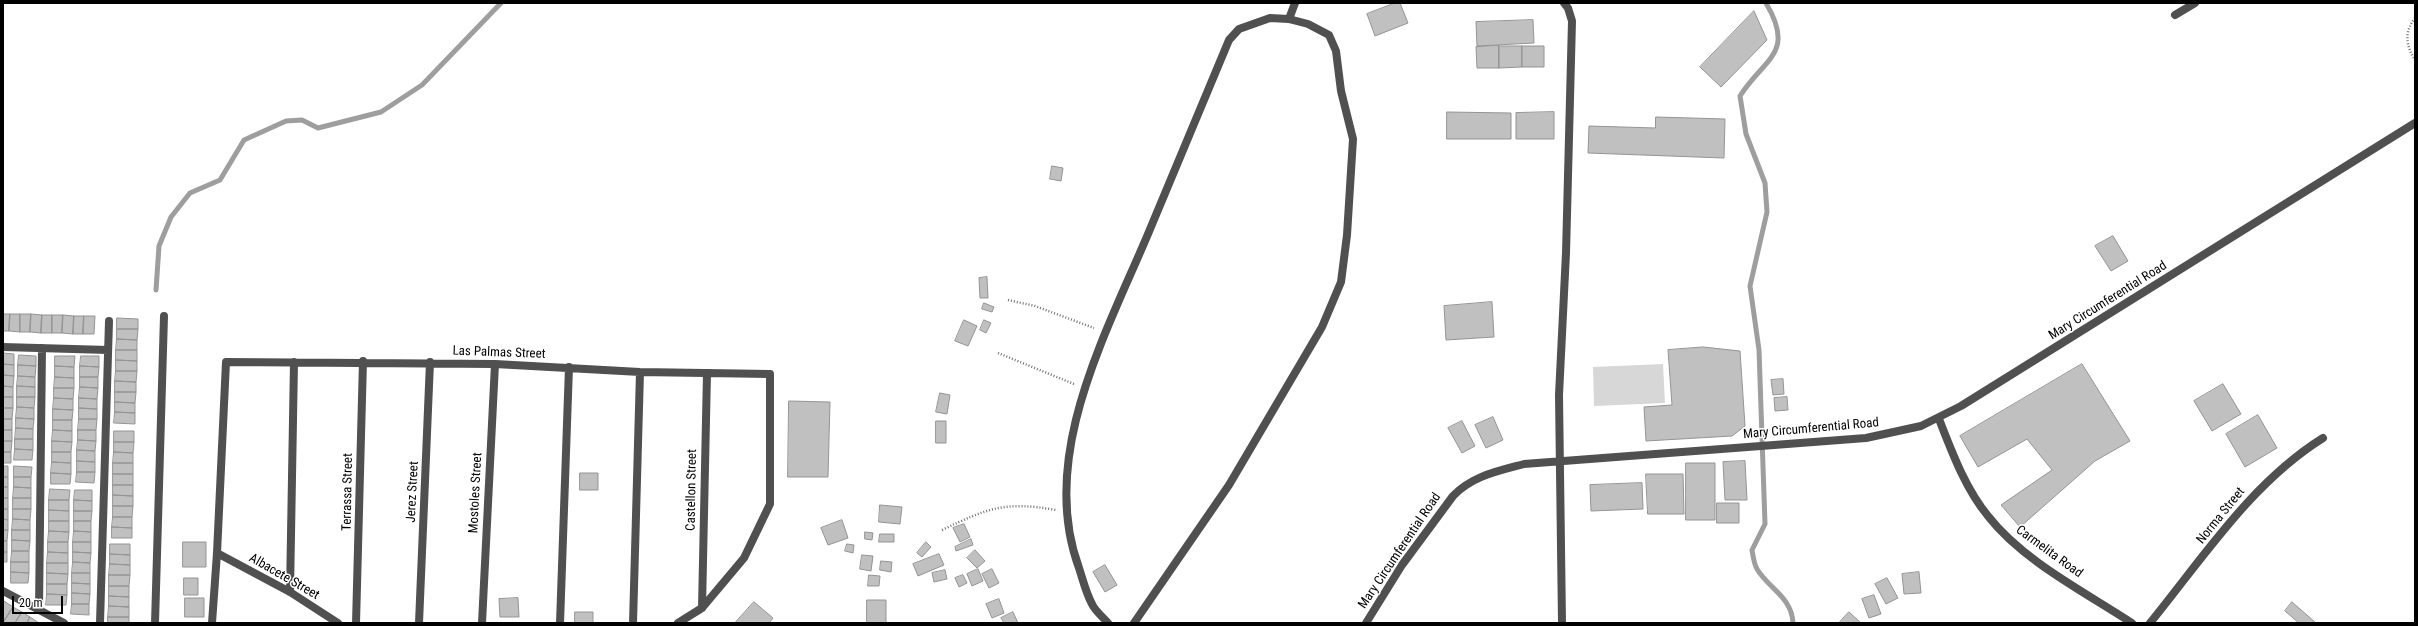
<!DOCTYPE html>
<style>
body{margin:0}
#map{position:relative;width:2418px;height:626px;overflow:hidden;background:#fff;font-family:"Roboto Condensed",sans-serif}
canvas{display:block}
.frame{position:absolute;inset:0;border:4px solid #000;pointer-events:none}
.scale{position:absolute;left:12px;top:596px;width:51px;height:18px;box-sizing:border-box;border:2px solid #000;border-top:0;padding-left:5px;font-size:12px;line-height:14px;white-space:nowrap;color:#000;-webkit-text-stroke:3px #fff;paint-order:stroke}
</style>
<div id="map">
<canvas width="2418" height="626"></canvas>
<div class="frame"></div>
<div class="scale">20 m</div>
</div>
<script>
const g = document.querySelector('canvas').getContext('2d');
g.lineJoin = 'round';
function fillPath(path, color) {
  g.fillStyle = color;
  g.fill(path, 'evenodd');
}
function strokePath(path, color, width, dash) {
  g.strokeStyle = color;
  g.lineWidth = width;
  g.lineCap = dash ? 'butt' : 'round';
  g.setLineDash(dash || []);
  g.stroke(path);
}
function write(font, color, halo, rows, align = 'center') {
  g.font = font + ' "Roboto Condensed",sans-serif';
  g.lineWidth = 3;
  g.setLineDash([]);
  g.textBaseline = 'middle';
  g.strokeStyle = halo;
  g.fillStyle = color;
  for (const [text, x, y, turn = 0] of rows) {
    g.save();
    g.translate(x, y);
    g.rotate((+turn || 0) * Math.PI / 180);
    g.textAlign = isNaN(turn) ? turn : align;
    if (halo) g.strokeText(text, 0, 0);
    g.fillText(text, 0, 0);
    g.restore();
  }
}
fillPath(new Path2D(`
 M 1663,364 L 1665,403 L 1594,406 L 1593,367 Z`), '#d7d7d7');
strokePath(new Path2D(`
 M 1766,3 C 1796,54 1764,58 1740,96 L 1746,134 L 1765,183 L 1767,212 L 1750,286 L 1759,350 L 1765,524 L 1752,550 C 1753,556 1754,564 1757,569 C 1768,588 1792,597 1793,623
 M 156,290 L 159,246 L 171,217 L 190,193 L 220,180 L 244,140 L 286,121 L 302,120 L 318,128 L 381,112 L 422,85 L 501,3`), '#9e9e9e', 5);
const building = new Path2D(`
 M 1395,3 L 1400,3 L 1408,23 L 1375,36 L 1367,14 Z
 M 1754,11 L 1767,40 L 1721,87 L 1700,67 Z
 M 1533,20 L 1534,43 L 1477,46 L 1476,22 Z
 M 1499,46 L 1499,68 L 1477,68 L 1476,47 Z
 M 1499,46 L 1522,46 L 1522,67 L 1499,68 Z
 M 1522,46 L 1544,46 L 1544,67 L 1522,67 Z
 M 1447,112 L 1511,113 L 1511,139 L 1447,139 Z
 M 1554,112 L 1554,139 L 1516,139 L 1516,113 Z
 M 1656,117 L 1725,119 L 1724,158 L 1588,153 L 1589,126 L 1655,128 Z
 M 1052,166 L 1063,168 L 1061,181 L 1050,179 Z
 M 2113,236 L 2128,261 L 2111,271 L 2095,246 Z
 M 987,277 L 988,298 L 980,298 L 979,278 Z
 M 1492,302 L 1494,337 L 1446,340 L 1444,306 Z
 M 984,303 L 994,307 L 992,312 L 982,309 Z
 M 3,314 L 10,314 L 9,331 L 3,331 Z
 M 10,314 L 20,314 L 20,332 L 9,331 Z
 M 20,314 L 31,314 L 30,332 L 20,332 Z
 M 31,314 L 42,315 L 41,333 L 30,332 Z
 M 42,315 L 52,315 L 52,333 L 41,333 Z
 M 52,315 L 63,315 L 62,333 L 52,333 Z
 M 63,315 L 74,316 L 73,334 L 62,333 Z
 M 74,316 L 84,316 L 83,334 L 73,334 Z
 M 84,316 L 95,316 L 94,334 L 83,334 Z
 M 117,318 L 138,319 L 138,329 L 117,329 Z
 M 964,320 L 977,326 L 968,346 L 955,341 Z
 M 984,320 L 991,323 L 986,333 L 980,330 Z
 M 117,329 L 138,329 L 137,340 L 117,339 Z
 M 117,339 L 137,340 L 137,350 L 116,350 Z
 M 1703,347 L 1740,351 L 1745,426 L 1732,436 L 1646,441 L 1644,407 L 1672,405 L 1668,350 Z
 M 116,350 L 137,350 L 137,361 L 116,360 Z
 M 3,353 L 14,354 L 14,365 L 3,364 Z
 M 19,355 L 36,356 L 36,366 L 18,365 Z
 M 55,356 L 75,356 L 74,367 L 55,366 Z
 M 81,356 L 99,356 L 99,367 L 80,366 Z
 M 116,360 L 137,361 L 137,371 L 116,371 Z
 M 3,364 L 14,365 L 14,376 L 3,375 Z
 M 2082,364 L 2130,441 L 2095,461 L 2020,527 L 2001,505 L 2052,470 L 2027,439 L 1978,467 L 1960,436 Z
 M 18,365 L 36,366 L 35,377 L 18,376 Z
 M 55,366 L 74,367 L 74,378 L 55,377 Z
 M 80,366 L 99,367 L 98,377 L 80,377 Z
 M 116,371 L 137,371 L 136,382 L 115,381 Z
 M 3,375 L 14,376 L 13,387 L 3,386 Z
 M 18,376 L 35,377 L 35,387 L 17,386 Z
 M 55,377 L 74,378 L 74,388 L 54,388 Z
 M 80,377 L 98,377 L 98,388 L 80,387 Z
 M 1783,379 L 1784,394 L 1773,395 L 1771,380 Z
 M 115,381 L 136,382 L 136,392 L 115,392 Z
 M 2223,384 L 2241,414 L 2212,431 L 2194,401 Z
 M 3,386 L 13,387 L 13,397 L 3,397 Z
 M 17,386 L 35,387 L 35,397 L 17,397 Z
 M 80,387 L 98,388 L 97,399 L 79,398 Z
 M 54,388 L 74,388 L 73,399 L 54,398 Z
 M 115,392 L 136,392 L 135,403 L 115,402 Z
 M 940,393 L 950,395 L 947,414 L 936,412 Z
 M 3,397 L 13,397 L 13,408 L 3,408 Z
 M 17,397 L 35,397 L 34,408 L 17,407 Z
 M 1787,397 L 1788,410 L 1775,411 L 1774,398 Z
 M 54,398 L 73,399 L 73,410 L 53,409 Z
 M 79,398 L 97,399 L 97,409 L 79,408 Z
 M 789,401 L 830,402 L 828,477 L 788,477 Z
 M 115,402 L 135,403 L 135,413 L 115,412 Z
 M 17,407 L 34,408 L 34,419 L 16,418 Z
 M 3,408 L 13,408 L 12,419 L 3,419 Z
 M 79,408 L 97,409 L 97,419 L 79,419 Z
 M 53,409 L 73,410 L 72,420 L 53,420 Z
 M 115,412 L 135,413 L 135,424 L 114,423 Z
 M 2258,415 L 2277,448 L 2245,467 L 2226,434 Z
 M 1493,417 L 1503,440 L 1486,448 L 1475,425 Z
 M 16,418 L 34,419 L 33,429 L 16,428 Z
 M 3,419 L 12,419 L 12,430 L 3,430 Z
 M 79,419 L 97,419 L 96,430 L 78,430 Z
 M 53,420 L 72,420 L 72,431 L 53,430 Z
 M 936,421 L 946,421 L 946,443 L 936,443 Z
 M 1462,421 L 1475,446 L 1462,453 L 1448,428 Z
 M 16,428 L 33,429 L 33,439 L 15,439 Z
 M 3,430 L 12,430 L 12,441 L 3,441 Z
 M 53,430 L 72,431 L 72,442 L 52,441 Z
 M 78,430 L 96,430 L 96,441 L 78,440 Z
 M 114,431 L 134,431 L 134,442 L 114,442 Z
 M 15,439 L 33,439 L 33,450 L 15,449 Z
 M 78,440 L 96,441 L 95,451 L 77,450 Z
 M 3,441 L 12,441 L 11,452 L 3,452 Z
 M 52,441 L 72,442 L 71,452 L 52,452 Z
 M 114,442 L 134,442 L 133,453 L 114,452 Z
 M 15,449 L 33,450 L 32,460 L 14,460 Z
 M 77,450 L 95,451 L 95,462 L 77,461 Z
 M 3,452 L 11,452 L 11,463 L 3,463 Z
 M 52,452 L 71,452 L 71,463 L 52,462 Z
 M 114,452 L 133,453 L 133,463 L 113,463 Z
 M 77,461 L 95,462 L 95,472 L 77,472 Z
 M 1745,461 L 1747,500 L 1725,500 L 1723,462 Z
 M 52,462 L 71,463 L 71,474 L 51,473 Z
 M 113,463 L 133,463 L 133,474 L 113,474 Z
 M 1686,463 L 1715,463 L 1715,520 L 1686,520 Z
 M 3,466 L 8,466 L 8,477 L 3,477 Z
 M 14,466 L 32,467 L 31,477 L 14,477 Z
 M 77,472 L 95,472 L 94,483 L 76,482 Z
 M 51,473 L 71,474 L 70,484 L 51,484 Z
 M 580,473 L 598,473 L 598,490 L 580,490 Z
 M 113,474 L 133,474 L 133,485 L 113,485 Z
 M 1646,474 L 1683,474 L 1684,514 L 1648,514 Z
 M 3,477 L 8,477 L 8,487 L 3,487 Z
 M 14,477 L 31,477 L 31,488 L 14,487 Z
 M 1642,483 L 1643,509 L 1591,511 L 1590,485 Z
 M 113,485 L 133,485 L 133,496 L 113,495 Z
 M 3,487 L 8,487 L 8,498 L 3,498 Z
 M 14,487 L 31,488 L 31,498 L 13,498 Z
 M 50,489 L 70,490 L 69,500 L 49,500 Z
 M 75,490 L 92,490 L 92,501 L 74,500 Z
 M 113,495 L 133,496 L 133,506 L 113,506 Z
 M 3,498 L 8,498 L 8,509 L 3,509 Z
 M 13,498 L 31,498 L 31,509 L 13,509 Z
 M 49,500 L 69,500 L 69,511 L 49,510 Z
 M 74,500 L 92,501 L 92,511 L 74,511 Z
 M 1717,503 L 1739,503 L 1739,523 L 1717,523 Z
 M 880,505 L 902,507 L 900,524 L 879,522 Z
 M 113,506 L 133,506 L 132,517 L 113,517 Z
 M 3,509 L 8,509 L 8,520 L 3,519 Z
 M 13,509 L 31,509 L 30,520 L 13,519 Z
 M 49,510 L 69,511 L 69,521 L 49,521 Z
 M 74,511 L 92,511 L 91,521 L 74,521 Z
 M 113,517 L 132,517 L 132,528 L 112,527 Z
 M 3,519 L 8,520 L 8,530 L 3,530 Z
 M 13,519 L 30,520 L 30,530 L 12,530 Z
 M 842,520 L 848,538 L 828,545 L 821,528 Z
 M 49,521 L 69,521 L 69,532 L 49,531 Z
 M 74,521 L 91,521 L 91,532 L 74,531 Z
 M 964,524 L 970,537 L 960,542 L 953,528 Z
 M 112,527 L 132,528 L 132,538 L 112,538 Z
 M 3,530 L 8,530 L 7,541 L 3,541 Z
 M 12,530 L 30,530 L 30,541 L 12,540 Z
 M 49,531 L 69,532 L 68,542 L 48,542 Z
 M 74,531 L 91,532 L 91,542 L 73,542 Z
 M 865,532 L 873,533 L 872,540 L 865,539 Z
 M 880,534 L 894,534 L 894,542 L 879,542 Z
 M 971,539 L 973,545 L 956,551 L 955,547 Z
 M 12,540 L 30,541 L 29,551 L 12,551 Z
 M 3,541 L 7,541 L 7,552 L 3,552 Z
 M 48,542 L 68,542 L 68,553 L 48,552 Z
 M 73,542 L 91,542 L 91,553 L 73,552 Z
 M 183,542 L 206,542 L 206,567 L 183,567 Z
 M 926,542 L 931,547 L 922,557 L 917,553 Z
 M 110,544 L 130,544 L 130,555 L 110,554 Z
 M 847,544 L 854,545 L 853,553 L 845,551 Z
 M 975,550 L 985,561 L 977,568 L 967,558 Z
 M 12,551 L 29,551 L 29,562 L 11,562 Z
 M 3,552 L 7,552 L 7,562 L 3,562 Z
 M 48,552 L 68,553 L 68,563 L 47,563 Z
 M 73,552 L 91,553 L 90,563 L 73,562 Z
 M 110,554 L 130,555 L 130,565 L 110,564 Z
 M 939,554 L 944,565 L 918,576 L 913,564 Z
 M 862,555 L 873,556 L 871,571 L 860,569 Z
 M 881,561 L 892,562 L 891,572 L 880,570 Z
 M 11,562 L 29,562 L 29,573 L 11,572 Z
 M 73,562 L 90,563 L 90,573 L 72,573 Z
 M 47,563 L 68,563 L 68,574 L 47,573 Z
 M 110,564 L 130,565 L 130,575 L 109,575 Z
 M 1105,565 L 1117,585 L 1105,592 L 1093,572 Z
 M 978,569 L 983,581 L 972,586 L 967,574 Z
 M 992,569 L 999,583 L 989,588 L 982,574 Z
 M 945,570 L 947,579 L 934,582 L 932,573 Z
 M 11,572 L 29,573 L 28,583 L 11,583 Z
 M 1919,572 L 1921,593 L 1904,594 L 1902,574 Z
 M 47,573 L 68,574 L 67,584 L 47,584 Z
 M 72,573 L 90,573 L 90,584 L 72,583 Z
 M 109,575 L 130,575 L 129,586 L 109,586 Z
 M 869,575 L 880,576 L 879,586 L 868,586 Z
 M 963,575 L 967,583 L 959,587 L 955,578 Z
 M 184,578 L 198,578 L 198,595 L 184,595 Z
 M 1887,578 L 1898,598 L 1886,604 L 1875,584 Z
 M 72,583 L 90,584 L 90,594 L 72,593 Z
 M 47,584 L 67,584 L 67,595 L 47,594 Z
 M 109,586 L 129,586 L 129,597 L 109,596 Z
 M 72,593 L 90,594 L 89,604 L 72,604 Z
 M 47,594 L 67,595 L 66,605 L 46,605 Z
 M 1874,595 L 1881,614 L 1869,618 L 1862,599 Z
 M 109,596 L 129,597 L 129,607 L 109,606 Z
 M 185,598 L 204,598 L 204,617 L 185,617 Z
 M 518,598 L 519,617 L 500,617 L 499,599 Z
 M 999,599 L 1004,613 L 992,618 L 986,604 Z
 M 867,600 L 886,600 L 886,623 L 867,623 Z
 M 4,601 L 13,607 L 3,623 L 3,603 Z
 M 754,602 L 773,618 L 769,623 L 735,623 Z
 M 2292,602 L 2316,623 L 2299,623 L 2285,611 Z
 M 72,604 L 89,604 L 89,615 L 71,614 Z
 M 109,606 L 129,607 L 129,617 L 108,617 Z
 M 13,607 L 22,612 L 15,623 L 3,623 Z
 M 22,612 L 30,617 L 27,623 L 15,623 Z
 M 575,612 L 593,612 L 593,623 L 575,623 Z
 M 1013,612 L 1018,623 L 1004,623 L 1001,618 Z
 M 1849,612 L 1861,623 L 1839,623 Z
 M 30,617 L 39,623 L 27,623 Z
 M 108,617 L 129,617 L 129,623 L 108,623 Z`);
fillPath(building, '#c0c0c0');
strokePath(building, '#949494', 1);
strokePath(new Path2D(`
 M 2415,18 C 2404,32 2406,46 2415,60
 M 1008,300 L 1035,306 L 1094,328
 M 998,353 L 1074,384
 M 942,530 C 988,508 1005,501 1056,510`), '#727272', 2.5, [1, 2]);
strokePath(new Path2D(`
 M 1289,19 L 1295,3`), '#505050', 8);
strokePath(new Path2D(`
 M 2175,15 L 2195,3
 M 3,347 L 108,350
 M 1939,419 C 1952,452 1965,488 1988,516 C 2023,561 2085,592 2132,623
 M 217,553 L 290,592 L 338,623
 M 3,591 L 64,623
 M 290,592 L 294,362
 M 702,608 L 707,373
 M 39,610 L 42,348
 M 100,623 L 109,321
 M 155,623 L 164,316
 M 212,623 L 217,553 L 226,362 L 495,364 L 640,372 L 770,374 L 770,504 L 744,558 L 702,608 L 678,623
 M 356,623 L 363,361
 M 419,623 L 430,362
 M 482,623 L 495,364
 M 560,623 L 569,367
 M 633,623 L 640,372
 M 1108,623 C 1103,617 1095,611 1092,604 C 1086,593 1083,580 1079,568 C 1038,457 1105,336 1148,234 C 1175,170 1202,105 1229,40 L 1239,29 L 1270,18 L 1289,19 L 1308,24 L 1329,35 L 1336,51 L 1341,91 L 1353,139 L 1347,235 L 1341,282 L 1322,327 L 1229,485 L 1134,623
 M 1366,623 L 1402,565 L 1453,496 C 1472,476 1498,471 1524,464 L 1866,438 L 1921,426 L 1961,406 L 2415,123
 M 1562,623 L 1559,395 L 1566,253 L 1572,21 L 1568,8 L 1564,3
 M 2150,623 C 2203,558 2251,483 2323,438`), '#505050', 8);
write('13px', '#000', '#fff', [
 ["Mary Circumferential Road",2108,301,-32],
 ["Las Palmas Street",499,353,2],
 ["Mary Circumferential Road",1811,429,-5],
 ["Castellon Street",692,490,-89],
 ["Terrassa Street",348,492,-89],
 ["Jerez Street",413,492,-87],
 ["Mostoles Street",476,493,-87],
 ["Norma Street",2221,516,-51],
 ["Mary Circumferential Road",1400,551,-56],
 ["Carmelita Road",2049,552,36],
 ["Albacete Street",284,577,30]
]);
</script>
